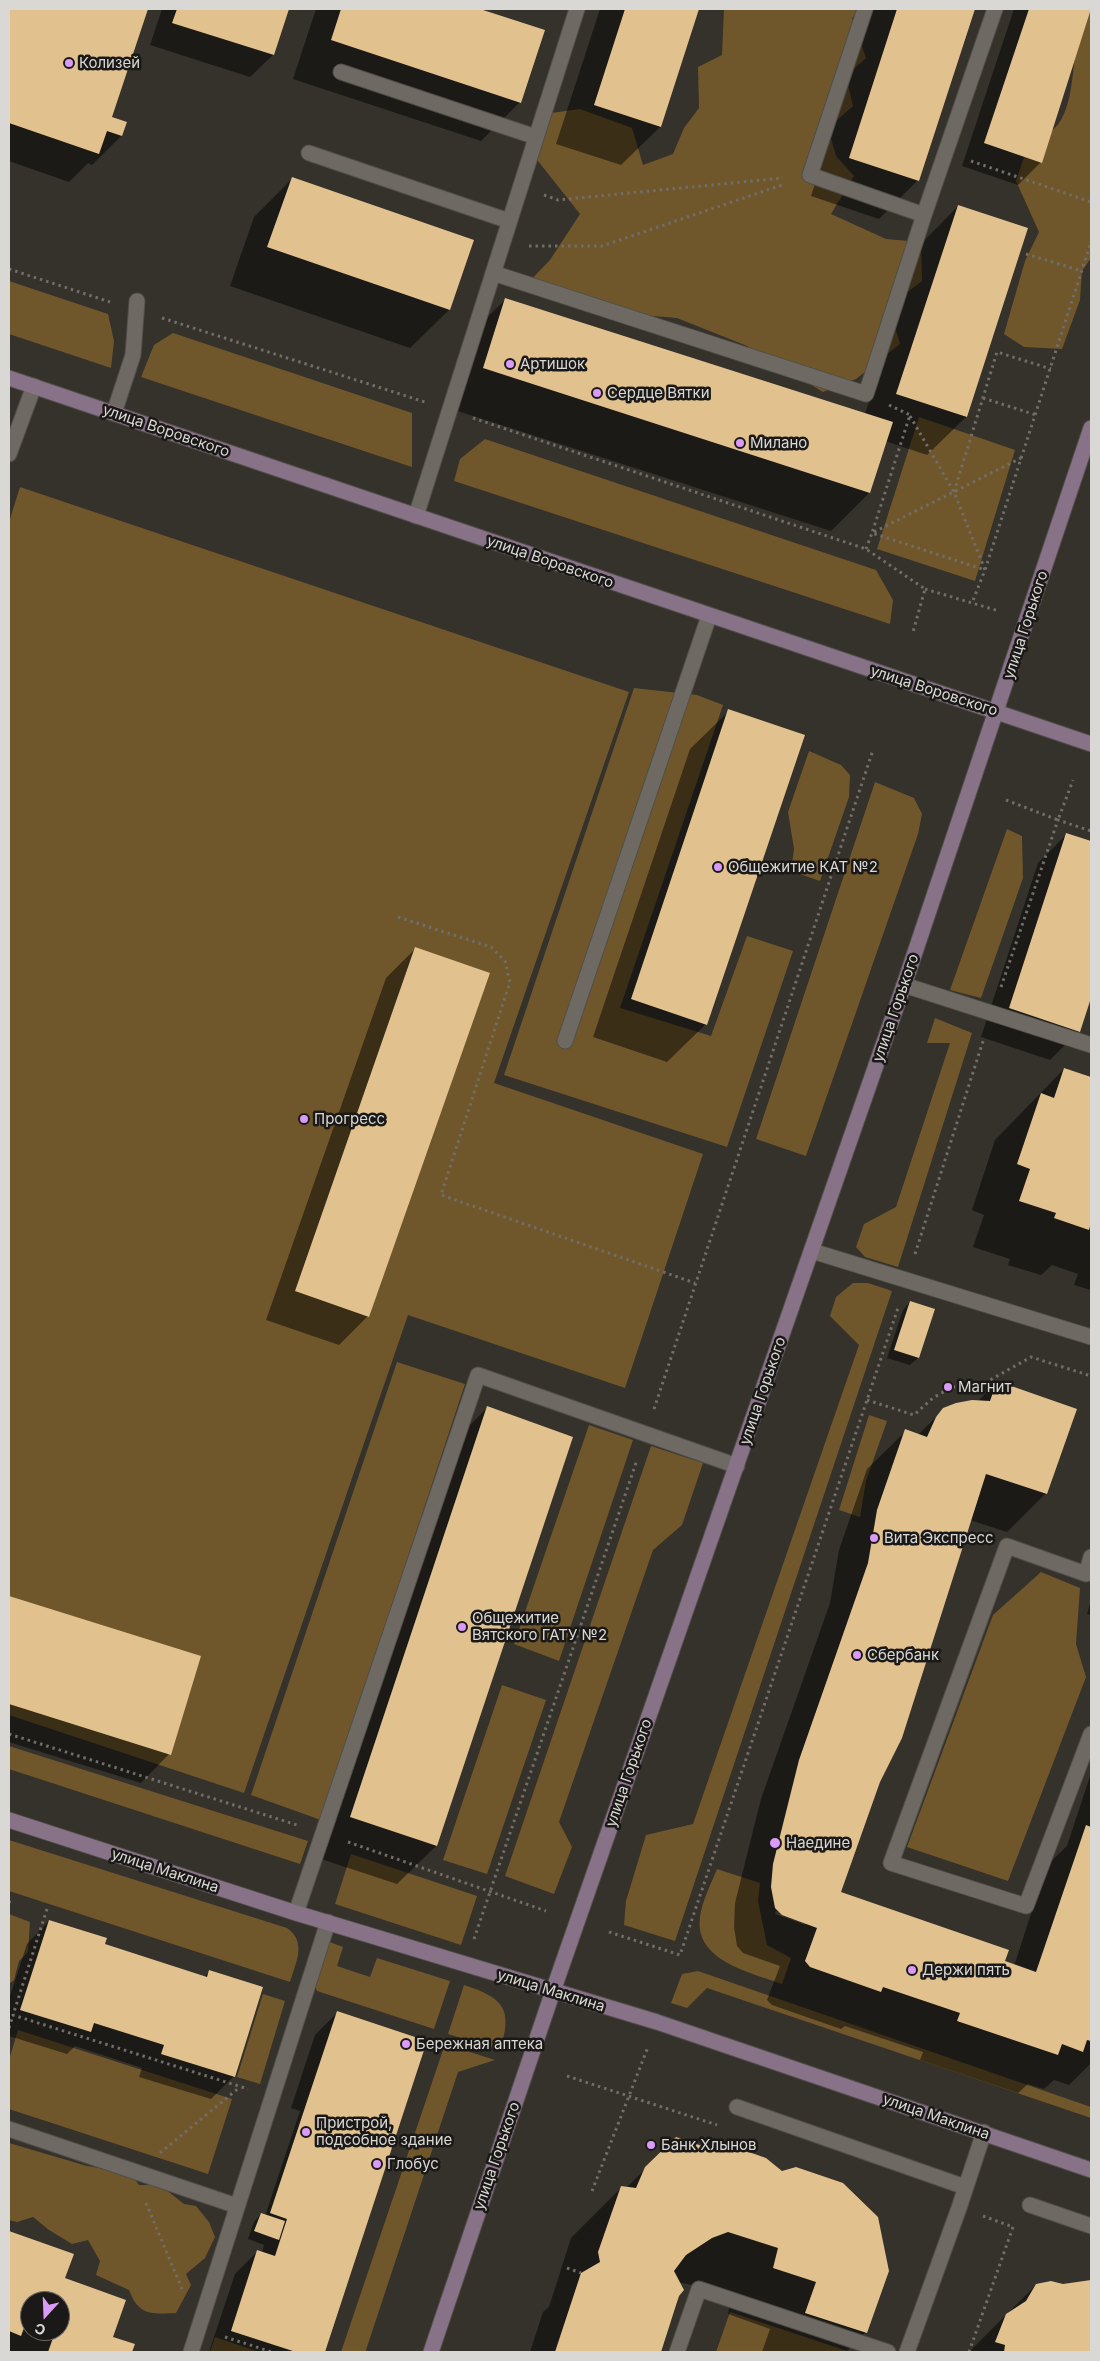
<!DOCTYPE html>
<meta charset="utf-8">
<style>
body{margin:0}
#map{position:relative;width:1100px;height:2361px;overflow:hidden;background:#35312b;font-family:Inter,sans-serif}
canvas{display:block}
.frame{position:absolute;inset:0;border:10px solid #dad8d4;pointer-events:none}
.north{position:absolute;left:20px;top:2291px;width:50px;height:50px;box-sizing:border-box;background:#1b1917;border:1px solid #676563;border-radius:50%;rotate:200deg;font-size:14px;font-weight:700;line-height:20px;text-align:center;color:#dad8d4}
.north::after{content:'';display:block;margin:auto;width:18px;height:22px;background:#da9af7;clip-path:polygon(50% 0,100% 100%,50% 72%,0 100%)}
</style>
<div id="map">
<canvas width="1100" height="2361"></canvas>
<div class="frame"></div>
<div class="north">С</div>
</div>
<script>
const g = document.querySelector('canvas').getContext('2d');
g.lineJoin = 'round';
function fillPath(path, color) {
  g.fillStyle = color;
  g.fill(path, 'evenodd');
}
function strokePath(path, color, width, dash) {
  g.strokeStyle = color;
  g.lineWidth = width;
  g.lineCap = dash ? 'butt' : 'round';
  g.setLineDash(dash || []);
  g.stroke(path);
}
function write(font, color, halo, rows, align = 'center') {
  g.font = font + ' Inter,sans-serif';
  g.lineWidth = 5;
  g.setLineDash([]);
  g.textBaseline = 'middle';
  g.strokeStyle = halo;
  g.fillStyle = color;
  for (const [text, x, y, turn = 0] of rows) {
    g.save();
    g.translate(x, y);
    g.rotate((+turn || 0) * Math.PI / 180);
    g.textAlign = isNaN(turn) ? turn : align;
    if (halo) g.strokeText(text, 0, 0);
    g.fillText(text, 0, 0);
    g.restore();
  }
}
fillPath(new Path2D(`
 M 724,9 L 862,9 L 852,18 L 866,58 L 846,76 L 853,106 L 828,128 L 836,156 L 854,176 L 831,214 L 886,239 L 921,242 L 922,281 L 889,306 L 900,344 L 856,379 L 823,392 L 747,346 L 677,318 L 604,312 L 523,288 L 550,260 L 580,214 L 538,161 L 537,115 L 580,109 L 632,128 L 643,165 L 673,154 L 684,128 L 699,108 L 698,67 L 722,55 Z
 M 1091,9 L 1091,258 L 1082,271 L 1080,300 L 1062,349 L 1024,347 L 1004,334 L 1025,261 L 1039,232 L 1016,181 C 1020,171 1023,156 1029,148 C 1037,138 1054,133 1061,120 C 1079,89 1068,39 1091,9 Z
 M 9,281 L 108,314 L 114,341 L 111,368 L 9,334 Z
 M 173,333 L 412,413 L 412,467 L 141,377 L 154,345 Z
 M 919,417 L 1015,450 L 975,581 L 877,549 Z
 M 485,439 L 876,570 L 893,600 L 890,624 L 454,481 L 460,459 Z
 M 20,487 L 629,692 L 494,1083 L 703,1154 L 625,1388 L 408,1315 L 244,1793 L 9,1715 L 9,522 Z
 M 634,688 L 697,695 L 723,705 L 620,1008 L 711,1036 L 747,936 L 793,951 L 727,1147 L 504,1075 Z
 M 809,751 L 841,765 L 850,775 L 849,797 L 820,881 L 791,871 L 794,849 L 788,812 Z
 M 875,782 L 914,798 L 922,814 L 918,834 L 806,1156 L 756,1139 Z
 M 1007,829 L 1022,836 L 1023,878 L 981,998 L 950,990 Z
 M 935,1018 L 972,1033 L 898,1267 L 865,1257 L 856,1247 L 864,1224 L 896,1207 L 950,1043 L 927,1043 Z
 M 853,1283 L 868,1283 L 892,1291 L 675,1941 L 624,1925 L 626,1901 L 646,1835 L 693,1824 L 859,1345 L 830,1316 L 836,1297 Z
 M 397,1362 L 465,1384 L 321,1820 L 251,1795 Z
 M 869,1415 L 887,1421 L 866,1481 L 860,1517 L 839,1510 Z
 M 589,1425 L 633,1440 L 559,1661 L 514,1644 Z
 M 651,1446 L 703,1463 L 682,1525 L 653,1550 L 559,1822 L 572,1847 L 554,1894 L 505,1876 Z
 M 1041,1572 L 1080,1588 L 1076,1644 L 1086,1677 L 1008,1881 L 907,1847 L 993,1615 Z
 M 502,1685 L 546,1700 L 487,1874 L 443,1860 Z
 M 9,1746 L 308,1841 L 300,1864 L 9,1769 Z
 M 9,1840 L 287,1928 C 307,1942 296,1962 290,1982 L 9,1891 Z
 M 351,1854 L 477,1896 L 461,1945 L 335,1904 Z
 M 717,1869 L 760,1883 L 758,1901 L 767,1945 L 791,1958 L 782,1984 C 750,1972 694,1961 700,1917 C 702,1901 711,1884 717,1869 Z
 M 9,1914 L 30,1922 L 28,1952 L 19,1961 L 14,1980 L 9,1984 Z
 M 327,1941 L 343,1947 L 337,1966 L 370,1977 L 377,1958 L 450,1981 L 434,2029 L 317,1991 L 314,1982 Z
 M 698,1971 L 1091,2107 L 1091,2118 L 707,1988 L 687,2008 L 671,2003 L 682,1974 Z
 M 464,1985 C 504,1998 513,2009 500,2050 L 448,2034 Z
 M 263,1994 L 285,2001 L 260,2084 L 237,2077 Z
 M 18,2030 L 232,2099 L 208,2174 L 9,2109 L 9,2060 Z
 M 445,2044 L 495,2060 L 458,2072 L 366,2350 L 367,2352 L 341,2352 Z
 M 9,2143 L 87,2166 L 118,2171 L 133,2177 L 139,2185 L 160,2185 L 184,2204 L 196,2206 L 209,2222 L 215,2237 L 205,2258 L 186,2274 L 191,2285 L 176,2313 C 151,2314 139,2316 129,2290 L 96,2275 L 100,2261 L 88,2240 L 72,2244 L 49,2230 L 33,2217 L 17,2222 L 9,2220 Z
 M 730,2312 L 850,2352 L 716,2352 Z
 M 215,2337 L 259,2352 L 210,2352 Z`), '#70572b');
fillPath(new Path2D(`
 M 9,9 L 147,9 L 110,117 L 125,123 L 121,136 L 92,165 L 88,163 L 69,182 L 9,161 Z
 M 162,9 L 287,9 L 273,55 L 250,77 L 150,45 Z
 M 316,9 L 476,9 L 543,31 L 520,102 L 481,141 L 293,79 Z
 M 600,9 L 698,9 L 660,127 L 621,165 L 556,144 Z
 M 872,9 L 974,9 L 918,180 L 879,219 L 811,196 Z
 M 1014,9 L 1091,9 L 1041,162 L 1018,185 L 962,166 Z
 M 292,179 L 472,241 L 449,310 L 410,348 L 230,286 L 254,217 Z
 M 958,206 L 1027,229 L 966,417 L 927,455 L 885,441 L 869,493 L 831,531 L 445,407 L 467,337 L 506,299 L 865,414 L 920,245 Z
 M 729,711 L 706,1024 L 667,1062 L 593,1037 L 690,749 Z
 M 1067,834 L 1091,843 L 1091,994 L 1079,1031 L 1050,1060 L 981,1037 L 1038,863 Z
 M 415,949 L 368,1316 L 339,1345 L 266,1320 L 386,978 Z
 M 1064,1069 L 1091,1078 L 1091,1290 L 1074,1285 L 1078,1274 L 1052,1265 L 1041,1275 L 1008,1265 L 1010,1259 L 973,1247 L 984,1215 L 972,1210 L 995,1140 Z
 M 910,1302 L 933,1310 L 918,1358 L 910,1365 L 887,1358 L 903,1310 Z
 M 997,1382 L 1046,1493 L 1007,1532 L 970,1520 L 839,1893 L 1014,1966 L 1047,1865 L 1067,1846 L 1091,1773 L 1091,2063 L 1069,2085 L 1054,2080 L 1044,2089 L 1028,2084 L 1018,2093 L 920,2060 L 923,2052 L 845,2026 L 841,2029 L 772,2005 L 767,2000 L 780,1966 L 743,1953 L 737,1946 L 734,1927 L 735,1903 L 761,1799 L 830,1603 L 839,1550 L 867,1469 L 906,1431 L 918,1435 L 944,1409 L 977,1402 ZM 776,1911 L 806,1922 L 806,1925 L 775,1914 Z
 M 487,1408 L 572,1437 L 436,1846 L 397,1884 L 312,1856 L 449,1446 Z
 M 9,1597 L 200,1657 L 169,1754 L 141,1783 L 9,1742 Z
 M 1091,1601 L 1091,1615 L 1087,1614 Z
 M 49,1921 L 103,1945 L 204,1977 L 210,1972 L 262,1988 L 233,2077 L 211,2099 L 139,2077 L 142,2068 L 75,2046 L 67,2054 L 9,2036 L 9,1999 L 27,1944 Z
 M 337,2013 L 425,2042 L 324,2352 L 209,2352 L 235,2274 L 258,2251 L 262,2253 L 264,2245 L 248,2239 L 254,2222 L 261,2214 L 265,2216 L 300,2111 L 291,2108 L 315,2035 Z
 M 676,2139 L 866,2332 L 846,2352 L 762,2352 L 770,2329 L 728,2314 L 732,2294 L 678,2282 L 677,2304 L 660,2352 L 530,2352 L 543,2312 L 549,2307 L 571,2238 L 621,2188 L 626,2188 Z
 M 9,2232 L 72,2255 L 63,2279 L 111,2337 L 133,2345 L 130,2352 L 9,2352 ZM 30,2301 L 60,2301 L 60,2331 L 30,2331 Z
 M 1091,2281 L 1091,2352 L 969,2352 L 1036,2285 L 1063,2285 Z`), '#0007');
fillPath(new Path2D(`
 M 9,9 L 148,9 L 112,117 L 127,122 L 122,136 L 107,131 L 99,154 L 9,123 Z
 M 177,9 L 289,9 L 274,55 L 172,23 Z
 M 341,9 L 480,9 L 545,30 L 521,103 L 331,40 Z
 M 625,9 L 699,9 L 661,127 L 594,105 Z
 M 897,9 L 975,9 L 919,181 L 849,158 Z
 M 1029,9 L 1091,9 L 1042,163 L 984,143 Z
 M 292,177 L 474,240 L 450,310 L 267,247 Z
 M 958,205 L 1028,228 L 967,417 L 896,394 Z
 M 505,298 L 893,422 L 870,493 L 483,368 Z
 M 728,709 L 805,735 L 707,1025 L 631,999 Z
 M 1066,833 L 1091,841 L 1091,998 L 1080,1032 L 1009,1008 Z
 M 415,947 L 490,973 L 369,1317 L 295,1291 Z
 M 1064,1068 L 1091,1077 L 1091,1223 L 1089,1230 L 1054,1218 L 1056,1213 L 1019,1201 L 1030,1169 L 1017,1164 L 1041,1093 L 1054,1098 Z
 M 910,1301 L 935,1309 L 919,1358 L 894,1350 Z
 M 997,1381 L 1077,1409 L 1047,1494 L 986,1474 L 902,1738 L 880,1782 L 841,1892 L 1009,1950 L 1005,1961 L 1036,1972 L 1086,1825 L 1091,1827 L 1091,2041 L 1087,2040 L 1083,2052 L 1062,2044 L 1058,2055 L 957,2021 L 960,2013 L 883,1987 L 881,1992 L 810,1967 L 805,1961 L 817,1928 L 782,1915 L 775,1908 L 771,1887 L 773,1864 L 799,1760 L 868,1563 L 877,1510 L 905,1429 L 927,1437 L 936,1417 L 943,1408 L 956,1403 L 972,1400 L 990,1401 Z
 M 487,1406 L 573,1437 L 437,1846 L 350,1817 Z
 M 9,1596 L 201,1656 L 171,1755 L 9,1704 Z
 M 49,1920 L 107,1938 L 105,1944 L 207,1977 L 209,1970 L 263,1987 L 235,2077 L 161,2054 L 164,2045 L 94,2023 L 91,2032 L 20,2010 Z
 M 337,2011 L 427,2041 L 325,2352 L 296,2352 L 231,2331 L 257,2250 L 275,2256 L 287,2219 L 270,2213 Z
 M 676,2137 L 705,2147 L 726,2144 L 766,2158 L 782,2171 L 796,2167 L 843,2183 L 878,2217 L 889,2271 L 867,2333 L 805,2313 L 816,2282 L 773,2268 L 778,2248 L 728,2232 L 712,2238 L 686,2255 L 674,2271 L 684,2290 L 679,2296 L 661,2352 L 555,2352 L 581,2273 L 600,2262 L 598,2252 L 621,2186 L 636,2188 L 645,2167 Z
 M 261,2213 L 285,2221 L 279,2240 L 254,2231 Z
 M 9,2231 L 74,2254 L 65,2278 L 126,2300 L 113,2337 L 135,2344 L 132,2352 L 48,2352 L 53,2338 L 33,2331 L 60,2331 L 60,2301 L 30,2301 L 30,2330 L 24,2328 L 21,2336 L 9,2331 Z
 M 1091,2280 L 1091,2352 L 1004,2352 L 1005,2345 L 995,2342 L 1006,2314 L 1026,2301 L 1036,2284 L 1051,2281 L 1063,2284 Z`), '#e1c18d');
const lane = new Path2D(`
 M 341,72 L 536,137
 M 309,153 L 509,221
 M 924,215 L 995,9
 M 493,273 L 866,394 L 924,215 L 810,175 L 865,9
 M 114,413 L 133,355 L 137,301
 M 9,454 L 34,386
 M 416,516 L 577,9
 M 904,985 L 1091,1045
 M 565,1041 L 709,616
 M 812,1251 L 1091,1337
 M 1091,1557 L 1086,1574 L 1007,1546 L 891,1863 L 1026,1906 L 1091,1734
 M 296,1913 L 478,1375 L 737,1466
 M 737,2107 L 965,2187
 M 9,2129 L 237,2206
 M 1030,2205 L 1091,2226
 M 191,2352 L 328,1922
 M 677,2352 L 699,2289 L 888,2352
 M 907,2352 L 959,2208 L 984,2132`);
const secondary = new Path2D(`
 M 9,378 L 1091,744
 M 9,1820 L 296,1913 L 657,2022 L 1091,2170
 M 431,2352 L 553,1991 L 904,985 L 1091,428`);
strokePath(lane, '#514e4a', 17);
strokePath(secondary, '#514e4a', 17);
strokePath(new Path2D(`
 M 971,161 L 1091,202
 M 544,195 L 558,200 L 783,178
 M 529,246 L 602,246 L 785,184
 M 1026,254 L 1082,271
 M 9,269 L 110,302
 M 162,318 L 425,402
 M 983,398 L 1036,415
 M 889,405 L 910,415 L 872,533 L 1021,458
 M 910,416 L 954,492 L 985,570 L 972,603
 M 473,418 L 866,549 L 925,589 L 913,632
 M 954,492 L 997,352 L 1051,369
 M 866,549 L 872,533 L 985,570 L 1091,242
 M 925,589 L 999,611
 M 1006,800 L 1058,820 L 1073,780
 M 398,917 L 491,947 L 505,961 L 510,982 L 441,1195 L 695,1283
 M 1001,987 L 1058,820 L 1091,831
 M 915,1254 L 984,1038
 M 867,1400 L 914,1415 L 933,1398 L 952,1387 L 983,1384 L 1031,1357 L 1091,1376
 M 654,1409 L 873,750
 M 9,1734 L 297,1825
 M 348,1842 L 546,1911
 M 9,1903 L 11,1897
 M 47,1909 L 13,2015 L 248,2089
 M 609,1932 L 680,1955 L 899,1305
 M 474,1939 L 637,1460
 M 9,2028 L 13,2015
 M 567,2076 L 717,2125
 M 160,2153 L 240,2087
 M 592,2191 L 648,2047
 M 146,2203 L 182,2289
 M 983,2216 L 1013,2227
 M 567,2268 L 581,2273
 M 225,2337 L 272,2352
 M 969,2352 L 1013,2227`), '#716d68', 3, [2.5, 4]);
strokePath(lane, '#6e6a63', 15);
strokePath(secondary, '#887288', 15);
for (const [x, y, r, color] of [
 [69,63,5,"#da9af7"],
 [510,364,5,"#da9af7"],
 [597,393,5,"#da9af7"],
 [740,443,5,"#da9af7"],
 [718,867,5,"#da9af7"],
 [304,1119,5,"#da9af7"],
 [948,1387,5,"#da9af7"],
 [874,1538,5,"#da9af7"],
 [462,1627,5,"#da9af7"],
 [857,1655,5,"#da9af7"],
 [775,1843,6,"#da9af7"],
 [912,1970,5,"#da9af7"],
 [406,2044,5,"#da9af7"],
 [306,2132,5,"#da9af7"],
 [651,2145,5,"#da9af7"],
 [377,2164,5,"#da9af7"]
]) {
  const dot = new Path2D();
  dot.arc(x, y, r, 0, 2 * Math.PI);
  g.fillStyle = color;
  g.fill(dot);
  strokePath(dot, '#1b1917', 2);
}
write('15px', '#dad8d4', '#1b1917', [
 ["Колизей",79,63],
 ["Артишок",520,364],
 ["Сердце Вятки",607,393],
 ["Милано",750,443],
 ["Общежитие КАТ №2",728,867],
 ["Прогресс",314,1119],
 ["Магнит",958,1387],
 ["Вита Экспресс",884,1538],
 ["Общежитие",472,1618],
 ["Вятского ГАТУ №2",472,1635],
 ["Сбербанк",867,1655],
 ["Наедине",786,1843],
 ["Держи пять",922,1970],
 ["Бережная аптека",416,2044],
 ["Пристрой,",316,2123],
 ["подсобное здание",316,2140],
 ["Банк Хлынов",661,2145],
 ["Глобус",387,2164]
], 'left');
write('15px', '#dad8d4', '#1b1917', [
 ["улица Воровского",166,431,19],
 ["улица Воровского",550,562,19],
 ["улица Горького",1026,625,-72],
 ["улица Воровского",934,691,18],
 ["улица Горького",896,1008,-71],
 ["улица Горького",763,1391,-71],
 ["улица Горького",629,1773,-71],
 ["улица Маклина",165,1871,18],
 ["улица Маклина",551,1991,17],
 ["улица Маклина",936,2117,19],
 ["улица Горького",497,2156,-71]
]);
</script>
